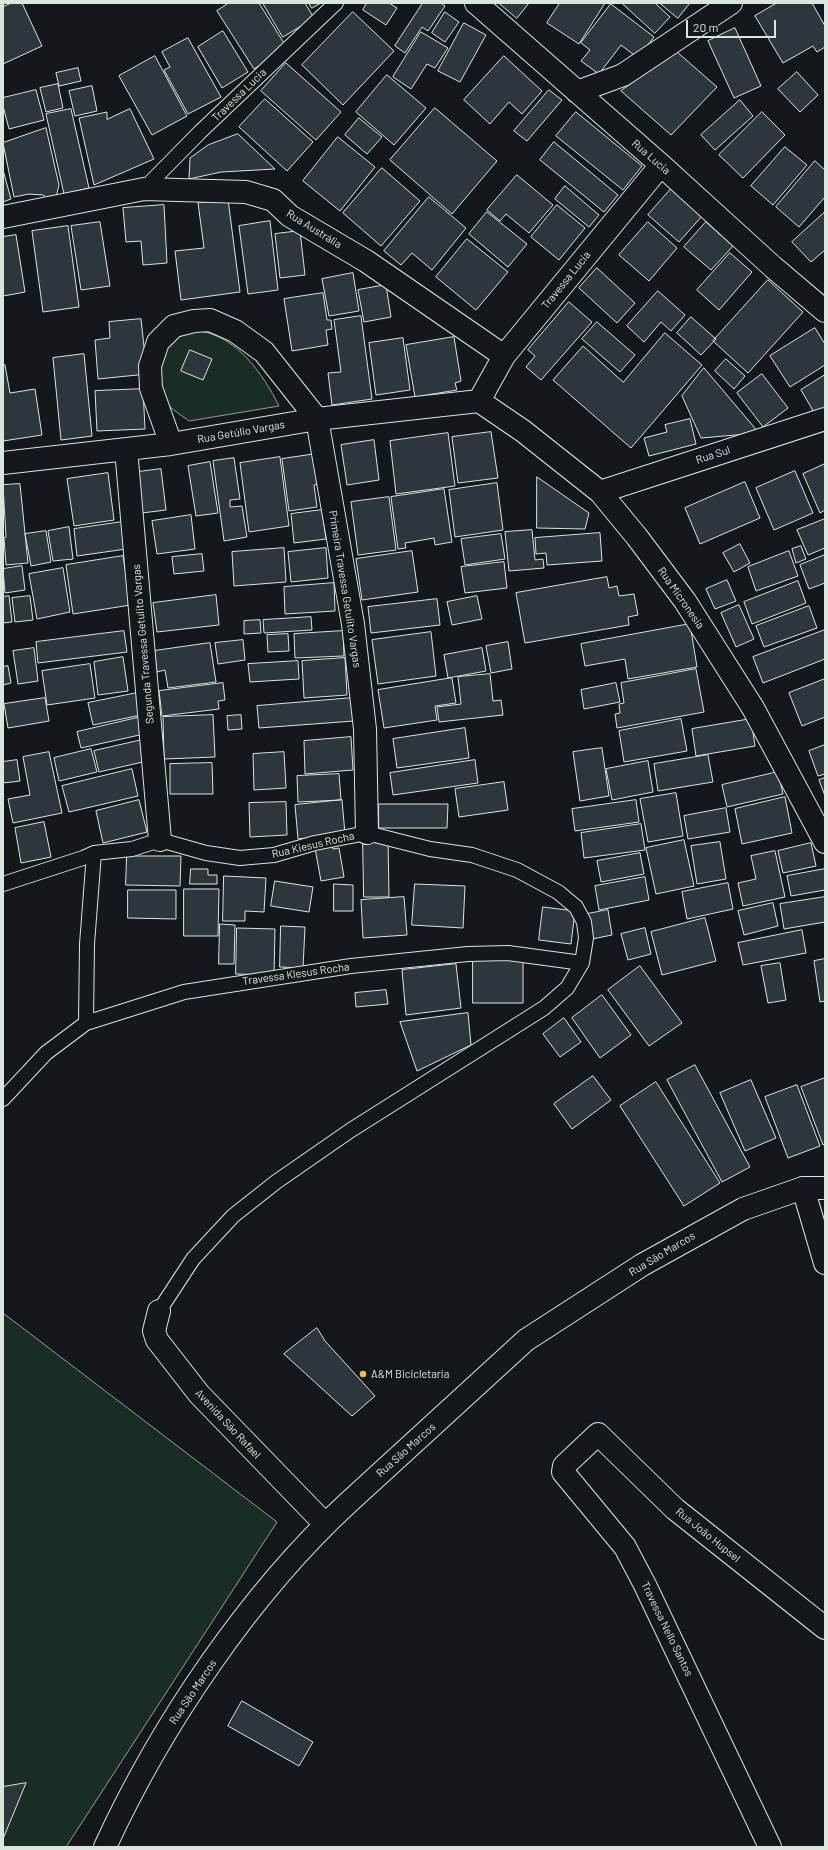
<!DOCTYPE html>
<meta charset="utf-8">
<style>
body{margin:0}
#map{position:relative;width:828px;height:1850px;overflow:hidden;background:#14181c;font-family:Barlow,sans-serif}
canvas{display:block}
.frame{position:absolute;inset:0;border:4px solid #d8e6dc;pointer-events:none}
.scale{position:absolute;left:686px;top:20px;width:90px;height:18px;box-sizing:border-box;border:2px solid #d8e6dc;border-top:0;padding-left:5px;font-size:12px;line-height:14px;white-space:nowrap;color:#d8e6dc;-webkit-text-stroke:3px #14181c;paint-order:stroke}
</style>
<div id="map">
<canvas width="828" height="1850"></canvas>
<div class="frame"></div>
<div class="scale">20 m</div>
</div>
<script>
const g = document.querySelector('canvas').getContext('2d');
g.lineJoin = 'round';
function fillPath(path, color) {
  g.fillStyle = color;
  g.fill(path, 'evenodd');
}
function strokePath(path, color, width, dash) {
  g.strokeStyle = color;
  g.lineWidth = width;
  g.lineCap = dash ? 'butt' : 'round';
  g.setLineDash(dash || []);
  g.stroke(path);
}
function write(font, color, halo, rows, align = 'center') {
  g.font = font + ' Barlow,sans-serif';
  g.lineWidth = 3;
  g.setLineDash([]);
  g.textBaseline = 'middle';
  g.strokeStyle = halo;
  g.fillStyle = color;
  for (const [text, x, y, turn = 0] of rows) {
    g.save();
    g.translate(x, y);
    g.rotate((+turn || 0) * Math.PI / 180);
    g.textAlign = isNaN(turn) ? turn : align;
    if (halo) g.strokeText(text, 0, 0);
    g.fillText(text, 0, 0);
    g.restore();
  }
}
const green = new Path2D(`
 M 199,331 C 237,336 263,374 279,406 L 189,421 L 171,408 L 163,396 L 158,371 L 168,346 L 177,338 L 187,333 Z
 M 3,1313 L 277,1522 L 66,1847 L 3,1847 Z`);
fillPath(green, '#1a2d24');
strokePath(green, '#939e99', 1);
const building = new Path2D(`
 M 12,3 L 22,3 L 42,46 L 3,64 L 3,7 Z
 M 229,3 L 259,3 L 287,48 L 254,69 L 217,11 Z
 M 263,3 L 305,3 L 314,18 L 283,37 Z
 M 309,3 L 321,3 L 312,8 Z
 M 367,3 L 389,3 L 397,8 L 386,25 L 363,10 Z
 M 423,3 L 441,3 L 445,6 L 428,31 L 422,27 L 405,53 L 395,46 Z
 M 499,3 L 529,3 L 517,18 Z
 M 560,3 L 605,3 L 579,44 L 547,23 Z
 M 622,3 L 655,3 L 670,17 L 655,33 Z
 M 660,3 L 690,3 L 678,18 Z
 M 777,3 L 812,3 L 825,26 L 825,47 L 817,52 L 813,46 L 783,63 L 755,16 Z
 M 611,4 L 654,37 L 638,58 L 621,45 L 599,74 L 581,61 L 590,50 L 581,43 Z
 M 353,12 L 394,51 L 343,105 L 302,65 Z
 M 445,12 L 459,22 L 445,42 L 432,33 Z
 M 464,23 L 486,35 L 460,82 L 438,71 Z
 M 735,28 L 761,86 L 734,98 L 708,41 Z
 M 223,31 L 248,72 L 222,88 L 198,47 Z
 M 421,32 L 448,48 L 435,68 L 427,64 L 411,89 L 393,77 Z
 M 188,38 L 221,97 L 188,114 L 164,70 L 170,67 L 162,52 Z
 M 677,52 L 717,87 L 671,135 L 621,91 Z
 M 155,56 L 187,116 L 152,135 L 119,76 Z
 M 504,56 L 542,91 L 522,114 L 509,102 L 490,124 L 464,100 Z
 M 286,63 L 341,112 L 316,140 L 261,91 Z
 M 78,68 L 81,81 L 59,86 L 56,73 Z
 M 797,72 L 818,95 L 800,112 L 778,89 Z
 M 387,75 L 426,108 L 394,145 L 356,112 Z
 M 58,84 L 63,108 L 46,112 L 40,88 Z
 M 92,86 L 97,111 L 75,116 L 69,91 Z
 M 36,90 L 44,120 L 9,129 L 3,106 L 3,98 Z
 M 549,90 L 562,100 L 527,141 L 514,131 Z
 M 265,99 L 313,142 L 287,171 L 239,127 Z
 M 740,100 L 753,116 L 715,150 L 701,135 Z
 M 435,108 L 497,161 L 452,214 L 390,160 Z
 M 71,109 L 89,188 L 64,194 L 46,114 Z
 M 130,109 L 154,159 L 94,185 L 79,118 L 107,112 L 107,119 Z
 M 576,112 L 642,166 L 623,190 L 556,136 Z
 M 762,112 L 785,135 L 743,178 L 719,155 Z
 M 359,118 L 382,137 L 367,154 L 345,135 Z
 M 46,128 L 59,185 L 56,197 L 50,200 L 43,195 L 29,194 L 14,197 L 3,143 Z
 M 238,134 L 275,169 L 221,172 L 189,179 L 190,158 L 208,145 Z
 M 338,137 L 375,167 L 340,211 L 303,181 Z
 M 554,142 L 618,195 L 604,212 L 540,160 Z
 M 785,147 L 807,165 L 773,205 L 751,186 Z
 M 815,161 L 825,170 L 825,197 L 799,227 L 776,207 Z
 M 382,168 L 420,201 L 381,246 L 343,213 Z
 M 3,170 L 11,199 L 3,202 Z
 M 517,175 L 553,205 L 529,233 L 506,214 L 500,221 L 487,210 Z
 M 565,186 L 599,215 L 589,227 L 555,199 Z
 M 671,189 L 702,216 L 679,242 L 648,215 Z
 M 429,197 L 466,228 L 432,270 L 412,253 L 401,265 L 384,251 Z
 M 228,199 L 240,292 L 181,300 L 175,251 L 204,248 L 198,203 Z
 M 164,205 L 167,263 L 143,265 L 141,241 L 126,242 L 123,208 Z
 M 557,205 L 585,228 L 559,260 L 531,237 Z
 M 487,212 L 527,244 L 508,267 L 469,234 Z
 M 825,212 L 825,250 L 811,262 L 792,242 Z
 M 270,221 L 278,290 L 248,294 L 239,226 Z
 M 100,222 L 110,286 L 81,290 L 71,226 Z
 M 648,222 L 677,248 L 649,281 L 619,255 Z
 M 706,222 L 733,246 L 711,270 L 684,247 Z
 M 68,226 L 79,307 L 43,312 L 32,231 Z
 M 300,231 L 305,275 L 280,278 L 275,234 Z
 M 16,235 L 25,292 L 3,296 L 3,237 Z
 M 467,239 L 508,272 L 476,310 L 436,277 Z
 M 730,253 L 752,272 L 719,310 L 697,290 Z
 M 597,268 L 635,303 L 617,323 L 579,288 Z
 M 353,273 L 359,311 L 329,316 L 322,279 Z
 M 768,280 L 803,312 L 748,373 L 713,341 Z
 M 386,285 L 391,317 L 364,322 L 358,290 Z
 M 658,291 L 685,315 L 671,331 L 661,322 L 644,342 L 627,326 Z
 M 323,293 L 327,320 L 331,320 L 332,329 L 326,330 L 328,345 L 292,351 L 284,299 Z
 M 569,302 L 592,322 L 541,380 L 526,367 L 535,356 L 528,350 Z
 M 361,316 L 372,399 L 332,405 L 328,373 L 341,372 L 334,320 Z
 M 691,317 L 716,339 L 701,355 L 677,333 Z
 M 141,319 L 147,374 L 98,379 L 95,340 L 110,338 L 109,322 Z
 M 597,322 L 635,355 L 620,372 L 582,339 Z
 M 815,328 L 825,344 L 825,365 L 790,387 L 770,356 Z
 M 665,333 L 702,365 L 631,448 L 553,380 L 583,346 L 623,382 Z
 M 454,337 L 461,381 L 455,383 L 457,390 L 415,397 L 406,345 Z
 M 403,338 L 410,390 L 376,395 L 369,343 Z
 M 190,350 L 212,359 L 203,380 L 181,371 Z
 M 84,354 L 92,436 L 61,440 L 53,358 Z
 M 726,359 L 745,376 L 734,389 L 715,371 Z
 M 5,365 L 10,393 L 35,389 L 42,435 L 3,441 L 3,366 Z
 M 704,368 L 759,433 L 701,438 L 682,396 Z
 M 762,374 L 788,408 L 763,427 L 737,393 Z
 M 825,375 L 825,408 L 815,414 L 801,390 Z
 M 143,389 L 145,429 L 97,431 L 95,391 Z
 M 690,419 L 696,444 L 649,456 L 644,438 L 667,432 L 665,425 Z
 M 491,432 L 498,478 L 458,483 L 452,437 Z
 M 448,433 L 455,486 L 396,494 L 390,441 Z
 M 374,440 L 379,480 L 347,485 L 341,445 Z
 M 316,454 L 320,484 L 314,485 L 317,507 L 289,511 L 282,459 Z
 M 280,457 L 289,526 L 249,532 L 240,463 Z
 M 234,458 L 240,499 L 230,500 L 230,507 L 242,506 L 247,537 L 224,541 L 213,461 Z
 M 210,462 L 218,513 L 196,516 L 188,466 Z
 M 825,464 L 825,510 L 820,513 L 803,474 Z
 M 161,469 L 166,510 L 142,513 L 138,472 Z
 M 795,471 L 813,513 L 774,530 L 756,488 Z
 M 108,473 L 114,520 L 74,526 L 67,479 Z
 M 537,477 L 589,513 L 585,529 L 537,528 Z
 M 745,482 L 760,518 L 700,544 L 685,508 Z
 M 497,483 L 503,530 L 455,537 L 449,490 Z
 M 20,484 L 28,563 L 6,565 L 4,538 L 6,537 L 3,485 Z
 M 444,489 L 452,542 L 435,545 L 434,538 L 405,543 L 406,548 L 398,549 L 391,497 Z
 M 389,497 L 396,550 L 358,555 L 351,502 Z
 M 322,510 L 326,539 L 294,543 L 291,514 Z
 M 191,515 L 195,549 L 157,554 L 152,521 Z
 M 825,519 L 825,548 L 808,555 L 797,530 Z
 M 122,522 L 126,549 L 77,556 L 74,529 Z
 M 69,527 L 73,559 L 53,561 L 48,531 Z
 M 532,530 L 535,560 L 543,559 L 544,568 L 509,571 L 505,532 Z
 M 46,531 L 51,562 L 31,566 L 25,534 Z
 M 600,533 L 602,561 L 547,565 L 546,553 L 536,554 L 535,538 Z
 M 501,534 L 505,559 L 465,565 L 461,539 Z
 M 740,544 L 750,563 L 734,572 L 723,553 Z
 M 801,546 L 806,559 L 796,563 L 792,549 Z
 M 284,548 L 286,582 L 234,586 L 232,552 Z
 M 326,548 L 328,578 L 291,582 L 288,552 Z
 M 412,551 L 418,592 L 362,600 L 356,559 Z
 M 789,551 L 798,576 L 756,591 L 748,567 Z
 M 202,554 L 204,571 L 174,574 L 172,557 Z
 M 825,555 L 825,583 L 809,589 L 800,565 Z
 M 123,556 L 131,605 L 73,614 L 66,565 Z
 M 504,562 L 507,588 L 465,593 L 461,567 Z
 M 22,566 L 25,590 L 5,593 L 3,569 Z
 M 63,568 L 70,612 L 37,619 L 29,574 Z
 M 607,577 L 609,588 L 617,586 L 619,596 L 634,594 L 638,615 L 628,617 L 629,625 L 525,643 L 516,593 Z
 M 727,580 L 736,601 L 715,609 L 706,589 Z
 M 798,581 L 806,603 L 752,624 L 744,602 Z
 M 334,583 L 335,611 L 285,614 L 284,587 Z
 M 216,595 L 219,625 L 157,632 L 153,603 Z
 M 9,596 L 12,622 L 3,623 L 3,597 Z
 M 30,596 L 33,620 L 15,622 L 12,598 Z
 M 477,596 L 482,619 L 452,625 L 447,602 Z
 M 437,599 L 440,625 L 371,633 L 368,607 Z
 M 739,605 L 754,639 L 736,647 L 721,613 Z
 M 809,606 L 817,628 L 764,647 L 756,626 Z
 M 311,617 L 312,630 L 264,633 L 263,620 Z
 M 260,620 L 261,633 L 244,634 L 244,621 Z
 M 690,624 L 697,667 L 628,679 L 625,659 L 585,666 L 581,644 Z
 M 825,630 L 825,659 L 763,683 L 753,657 Z
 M 124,631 L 127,652 L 38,663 L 36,642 Z
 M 343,631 L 344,656 L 295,658 L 294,634 Z
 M 431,632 L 436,676 L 378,684 L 372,640 Z
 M 288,634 L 289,651 L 268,652 L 267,635 Z
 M 243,640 L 245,660 L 218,664 L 215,643 Z
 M 508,642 L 512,669 L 491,673 L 486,646 Z
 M 210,643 L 216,682 L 168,688 L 165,670 L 157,672 L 154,651 Z
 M 34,648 L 38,681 L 18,684 L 13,651 Z
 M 482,648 L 486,671 L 448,678 L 444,655 Z
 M 123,657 L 128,691 L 98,695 L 94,662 Z
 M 345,658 L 347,695 L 304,698 L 302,661 Z
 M 298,661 L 299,679 L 250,682 L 248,664 Z
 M 90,664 L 95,698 L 47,705 L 42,671 Z
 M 8,666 L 11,683 L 3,685 L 3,667 Z
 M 696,669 L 704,712 L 617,728 L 615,714 L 620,713 L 619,704 L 624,703 L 621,683 Z
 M 490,674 L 493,701 L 501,700 L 503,715 L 439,722 L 437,707 L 461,704 L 458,677 Z
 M 452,678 L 456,703 L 435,706 L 437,720 L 384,728 L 378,690 Z
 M 825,679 L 825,717 L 802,726 L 789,693 Z
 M 223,683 L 225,700 L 218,701 L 219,709 L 162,716 L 159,691 Z
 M 616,683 L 620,702 L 584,709 L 581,690 Z
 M 142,692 L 146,714 L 93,725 L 88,703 Z
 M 45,698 L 49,721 L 8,728 L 4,704 Z
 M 353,698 L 354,721 L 259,728 L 257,706 Z
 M 213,715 L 215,757 L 164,759 L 163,717 Z
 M 241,715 L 242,729 L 228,730 L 227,716 Z
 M 141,717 L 144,734 L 81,748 L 77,732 Z
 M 681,719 L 687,751 L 624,762 L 619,731 Z
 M 751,719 L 755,746 L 696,756 L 692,729 Z
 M 465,728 L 469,758 L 397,768 L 393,739 Z
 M 351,737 L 353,770 L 305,774 L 304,741 Z
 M 142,740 L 147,761 L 99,772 L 94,751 Z
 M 825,745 L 825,774 L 818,776 L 809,751 Z
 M 602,748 L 609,796 L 580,801 L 573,752 Z
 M 91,749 L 97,772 L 59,781 L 54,758 Z
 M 49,752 L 62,813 L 13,823 L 8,799 L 30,795 L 23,757 Z
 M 284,752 L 286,788 L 254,790 L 253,754 Z
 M 708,755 L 713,782 L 658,791 L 654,764 Z
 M 17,760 L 20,781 L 3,783 L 3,762 Z
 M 475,760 L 478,783 L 393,795 L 390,773 Z
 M 648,761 L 653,792 L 612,800 L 606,769 Z
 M 212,763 L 213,794 L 170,794 L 170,764 Z
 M 132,769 L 138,796 L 69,812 L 62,786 Z
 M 778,772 L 783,794 L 727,807 L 722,785 Z
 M 339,774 L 341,800 L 298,802 L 297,776 Z
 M 825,778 L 825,796 L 819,780 Z
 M 504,782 L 508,810 L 459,817 L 455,789 Z
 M 676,793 L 683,836 L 648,842 L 640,799 Z
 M 785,797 L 792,833 L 742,844 L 735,809 Z
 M 139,800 L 147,832 L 103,843 L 96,811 Z
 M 342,800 L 345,834 L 298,839 L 295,805 Z
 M 636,800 L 639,822 L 575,831 L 572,809 Z
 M 286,802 L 287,835 L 250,837 L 249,803 Z
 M 379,804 L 448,804 L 447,828 L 379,828 Z
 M 726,808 L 730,832 L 688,839 L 684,816 Z
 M 44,822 L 51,857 L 21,863 L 15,828 Z
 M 641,824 L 645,850 L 584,858 L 581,833 Z
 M 363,840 L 388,840 L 389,897 L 364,897 Z
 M 684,840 L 694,886 L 656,894 L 646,848 Z
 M 720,842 L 726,879 L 697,884 L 691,846 Z
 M 811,843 L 816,866 L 783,873 L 778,851 Z
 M 332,845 L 333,849 L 339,848 L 344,877 L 321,881 L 315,848 Z
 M 775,851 L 785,897 L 743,906 L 738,883 L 756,879 L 751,856 Z
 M 640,853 L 644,874 L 601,882 L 597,861 Z
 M 127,856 L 181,856 L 180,886 L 126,885 Z
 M 191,869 L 208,869 L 208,875 L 217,875 L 217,884 L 190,884 Z
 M 825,869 L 825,890 L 791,896 L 787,876 Z
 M 224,876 L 266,878 L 264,912 L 245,911 L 245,921 L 223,921 Z
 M 645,877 L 649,900 L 599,910 L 595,886 Z
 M 275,881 L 313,887 L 309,912 L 271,906 Z
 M 728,883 L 733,909 L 687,919 L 682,892 Z
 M 334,884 L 353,885 L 353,911 L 334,911 Z
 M 415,884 L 465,886 L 463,928 L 412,925 Z
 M 184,889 L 219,889 L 218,936 L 184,936 Z
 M 128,890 L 176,890 L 176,919 L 128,918 Z
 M 404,897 L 407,935 L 363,938 L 361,900 Z
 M 825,897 L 825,922 L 784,929 L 780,904 Z
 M 773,903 L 778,926 L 744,935 L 738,911 Z
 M 543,907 L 575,911 L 571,944 L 539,940 Z
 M 608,910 L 612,935 L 592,939 L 587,914 Z
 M 705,918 L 716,961 L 662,975 L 651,932 Z
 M 220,924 L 235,925 L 234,964 L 219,964 Z
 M 281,926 L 305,927 L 303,968 L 280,967 Z
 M 237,928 L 275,929 L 274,975 L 236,974 Z
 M 645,928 L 651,954 L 628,960 L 621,934 Z
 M 802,930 L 806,953 L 743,965 L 738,943 Z
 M 825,959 L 825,1001 L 820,1002 L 814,961 Z
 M 473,960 L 523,960 L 523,1003 L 473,1003 Z
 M 780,963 L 786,1000 L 768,1003 L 761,966 Z
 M 456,964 L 461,1008 L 406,1015 L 402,970 Z
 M 640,966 L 682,1023 L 649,1046 L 608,990 Z
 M 386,990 L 388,1004 L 356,1007 L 355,993 Z
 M 602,995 L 631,1035 L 600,1058 L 572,1018 Z
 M 468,1013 L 471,1045 L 417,1071 L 400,1022 Z
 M 564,1018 L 581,1042 L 560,1057 L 543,1034 Z
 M 695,1065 L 750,1167 L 722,1182 L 667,1080 Z
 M 593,1076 L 611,1100 L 572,1129 L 554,1104 Z
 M 825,1078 L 825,1144 L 823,1145 L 801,1087 Z
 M 751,1080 L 776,1138 L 745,1151 L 720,1093 Z
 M 656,1082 L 720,1183 L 684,1206 L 620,1106 Z
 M 797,1085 L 820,1146 L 788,1158 L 765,1097 Z
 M 317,1328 L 325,1341 L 375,1396 L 352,1416 L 284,1354 Z
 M 242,1701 L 313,1742 L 299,1766 L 228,1726 Z
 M 26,1783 L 3,1839 L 3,1787 Z`);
fillPath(building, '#2c363c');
strokePath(building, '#d8e6dc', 1);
const lane = new Path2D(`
 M 144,189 L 200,132 L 336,3
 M 3,884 L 83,858 L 94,853 L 132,849 L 160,840 L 206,853 L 240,858 L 274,855 L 315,843 L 367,833 L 430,849 L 472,855 L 517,870 L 558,892 L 576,907 L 584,922 L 586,938 L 582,963 L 508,953 L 468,954 L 351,966 L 184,992 L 86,1023 L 46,1053 L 3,1099
 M 86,1023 L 87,944 L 94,853
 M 159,1311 L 193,1259 L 233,1216 L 276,1182 L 351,1130 L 544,1008 L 567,988 L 582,963`);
const street = new Path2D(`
 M 476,3 L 661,165 L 773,267 L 825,311
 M 577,92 L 623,75 L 731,3
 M 3,217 L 144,189 L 246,192 L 273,200 L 290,216 L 366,261 L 504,356
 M 479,401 L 523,431 L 600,492 L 637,537 L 685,601 L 753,708 L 825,842
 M 479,401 L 504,356 L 661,165
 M 171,444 L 151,388 L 150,366 L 158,342 L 174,326 L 194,321 L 210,320 L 235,331 L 264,352 L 317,419 L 353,624 L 365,729 L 367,833
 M 126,449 L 160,840
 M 3,463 L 171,444 L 317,419 L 479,401
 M 600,492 L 825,419
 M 803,1188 L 825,1263
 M 159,1311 L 154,1331 L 157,1340 L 199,1394 L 325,1524
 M 770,1847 L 645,1585 L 625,1547 L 563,1472 L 564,1466 L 598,1434 L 675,1509 L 825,1628`);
const secondary = new Path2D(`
 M 105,1847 C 161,1725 250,1593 349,1502 L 526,1340 L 642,1265 L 743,1209 L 803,1188 L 825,1188`);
strokePath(lane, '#d8e6dc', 16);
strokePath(street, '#d8e6dc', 24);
strokePath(secondary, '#d8e6dc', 24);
strokePath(lane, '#14181c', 14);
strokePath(street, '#14181c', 22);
strokePath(secondary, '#14181c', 22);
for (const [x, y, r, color] of [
 [363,1374,4,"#ffb74d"]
]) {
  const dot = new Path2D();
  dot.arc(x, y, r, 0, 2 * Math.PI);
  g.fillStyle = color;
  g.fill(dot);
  strokePath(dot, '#14181c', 1.5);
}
write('11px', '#d8e6dc', '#14181c', [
 ["Travessa Lucia",239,95,-44],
 ["Rua Lucia",651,157,41],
 ["Rua Austrália",314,229,32],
 ["Travessa Lucia",566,280,-51],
 ["Rua Getúlio Vargas",241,432,-10],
 ["Rua Sul",713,455,-18],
 ["Primeira Travessa Getulito Vargas",345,589,81],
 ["Rua Micronesia",681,598,55],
 ["Segunda Travessa Getulito Vargas",143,644,-95],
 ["Rua Kiesus Rocha",313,845,-13],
 ["Travessa Klesus Rocha",296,974,-8],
 ["Rua São Marcos",662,1254,-31],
 ["Avenida São Rafael",228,1424,47],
 ["Rua São Marcos",406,1450,-42],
 ["Rua João Hupsel",708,1535,39],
 ["Travessa Nello Santos",667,1629,64],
 ["Rua São Marcos",193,1692,-56]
]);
write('11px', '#d8e6dc', '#14181c', [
 ["A&M Bicicletaria",371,1374]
], 'left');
</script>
